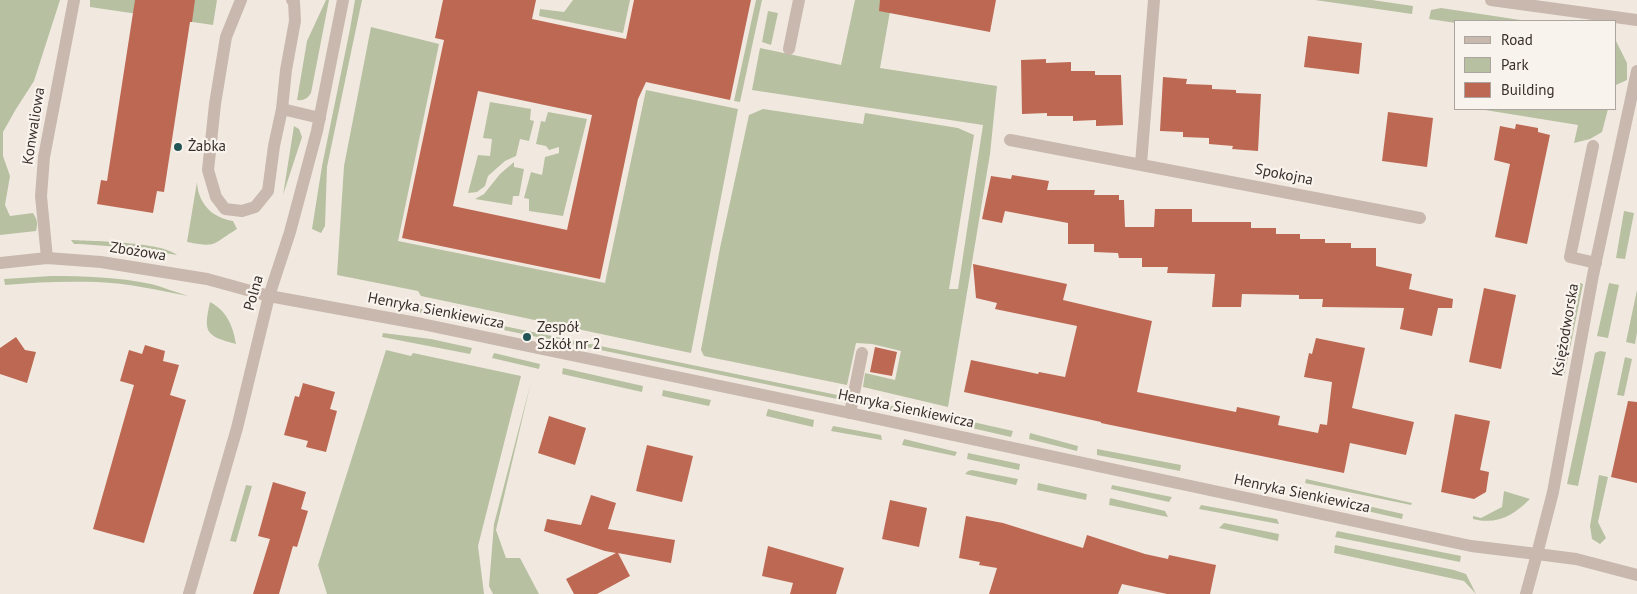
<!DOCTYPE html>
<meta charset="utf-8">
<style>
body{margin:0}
#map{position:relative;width:1637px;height:594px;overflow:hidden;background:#f1e9e0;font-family:"PT Sans",sans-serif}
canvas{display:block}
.legend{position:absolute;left:1454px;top:20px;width:162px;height:90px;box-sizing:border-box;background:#f9f3ed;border:1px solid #aca49f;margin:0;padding:6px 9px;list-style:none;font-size:15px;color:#382e2b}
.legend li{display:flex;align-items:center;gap:10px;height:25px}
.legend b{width:25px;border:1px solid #aca49f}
</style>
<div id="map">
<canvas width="1637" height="594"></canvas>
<ul class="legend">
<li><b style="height:6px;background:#c9b8ad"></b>Road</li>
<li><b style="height:14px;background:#b7c0a1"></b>Park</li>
<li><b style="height:14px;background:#bd6853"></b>Building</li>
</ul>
</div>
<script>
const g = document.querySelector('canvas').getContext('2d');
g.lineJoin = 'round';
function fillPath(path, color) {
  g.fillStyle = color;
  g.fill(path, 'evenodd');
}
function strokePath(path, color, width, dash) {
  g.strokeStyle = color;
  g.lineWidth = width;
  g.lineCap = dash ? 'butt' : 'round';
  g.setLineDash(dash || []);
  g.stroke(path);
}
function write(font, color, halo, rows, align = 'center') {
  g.font = font + ' "PT Sans",sans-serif';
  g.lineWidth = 4.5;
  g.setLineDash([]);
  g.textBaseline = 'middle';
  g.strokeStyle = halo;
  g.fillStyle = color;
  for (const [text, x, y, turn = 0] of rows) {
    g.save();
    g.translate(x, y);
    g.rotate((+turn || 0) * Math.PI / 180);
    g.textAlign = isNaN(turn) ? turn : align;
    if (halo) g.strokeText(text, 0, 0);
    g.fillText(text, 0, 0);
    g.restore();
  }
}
fillPath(new Path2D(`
 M 0,0 L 60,0 L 34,81 L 16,109 L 3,132 L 3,156 L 10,176 L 5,205 L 10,216 L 33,213 C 37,219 38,223 36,231 L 0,235 Z
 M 90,0 L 217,0 L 213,25 L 90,7 Z
 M 326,0 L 329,0 L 311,93 C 308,98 304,101 297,100 L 307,41 Z
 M 355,0 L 362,0 L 327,167 L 325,226 L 321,233 L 312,229 L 322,166 L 350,29 Z
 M 573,0 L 630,0 L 623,33 L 539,16 L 540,9 L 564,12 Z
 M 756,0 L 762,0 L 740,102 L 734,101 Z
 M 855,0 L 892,0 L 880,68 L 997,86 L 990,154 L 948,407 L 863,387 L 865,373 L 895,380 L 901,351 L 872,344 L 856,343 L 847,385 L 704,356 L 701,350 L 720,248 L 749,115 L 763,109 L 863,124 L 865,113 L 958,128 L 974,135 L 949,289 L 958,289 L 983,125 L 752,90 L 760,48 L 841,65 Z
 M 1315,0 L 1372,0 L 1413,6 L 1412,14 Z
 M 1441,8 L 1527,21 L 1456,21 L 1456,23 L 1429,19 L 1431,10 Z
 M 768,11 L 778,13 L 771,45 L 762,42 Z
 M 371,27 L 439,44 L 398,241 L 605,283 L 646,90 L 738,109 L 691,353 L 421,296 L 418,291 L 337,275 L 344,166 Z
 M 1616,41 L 1627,63 L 1627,80 L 1616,85 Z
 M 490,102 L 531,109 L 530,120 L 534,121 L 529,141 L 520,139 L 516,156 L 505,161 L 488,176 L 485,186 L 477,192 L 468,193 L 478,155 L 490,156 L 492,139 L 483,138 Z
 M 1479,109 L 1608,109 L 1602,132 L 1590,139 L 1574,143 L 1578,125 Z
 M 548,112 L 587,119 L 563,216 L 529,211 L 529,199 L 524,198 L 531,172 L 542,175 L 545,157 L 559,153 L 559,147 L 549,150 L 546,146 L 536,144 L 541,121 L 545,122 Z
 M 294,126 L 299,129 L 302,137 L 283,195 Z
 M 514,162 L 514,167 L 524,169 L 519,196 L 513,196 L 512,205 L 475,199 L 484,194 L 500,174 Z
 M 197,182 C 198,203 212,218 233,221 L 237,229 C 212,244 218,248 187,242 Z
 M 1624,211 L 1634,213 L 1625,259 L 1616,258 Z
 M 71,240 C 92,241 162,242 177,255 L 133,248 L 80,244 L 74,244 Z
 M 51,276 C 84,276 118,277 151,284 C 163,287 175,292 188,296 C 158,290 127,283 97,282 C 66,281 35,282 5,285 L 4,279 Z
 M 1580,283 L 1583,284 L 1564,378 L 1563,370 Z
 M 1609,283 L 1619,285 L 1608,338 L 1597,336 Z
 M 1637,290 L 1637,332 L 1635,344 L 1626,342 Z
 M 210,302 C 227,311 233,326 236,344 C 206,336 203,333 210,302 Z
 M 402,305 L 842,396 L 842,400 L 402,309 Z
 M 383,333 L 431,339 L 472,348 L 470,354 L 382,337 Z
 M 386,350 L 411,356 L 413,353 L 521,376 L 478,546 L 484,594 L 327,594 L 318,565 Z
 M 1600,351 L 1606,352 L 1578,486 L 1567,484 L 1595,353 Z
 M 494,353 L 540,364 L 539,369 L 492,358 Z
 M 1625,357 L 1632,359 L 1624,396 L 1617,395 Z
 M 563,368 L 643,386 L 642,392 L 562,374 Z
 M 531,382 L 496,530 L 506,558 L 520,558 L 539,594 L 493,594 L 489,586 L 494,524 Z
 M 663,390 L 711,400 L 709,406 L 662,396 Z
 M 868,401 L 943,417 L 943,421 L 867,406 Z
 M 768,409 L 814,420 L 813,427 L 766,416 Z
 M 964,420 L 1013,431 L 1011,437 L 963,426 Z
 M 833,426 L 881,435 L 882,440 L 831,431 Z
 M 1030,433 L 1078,446 L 1077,451 L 1029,439 Z
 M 904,439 L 957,452 L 955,456 L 902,445 Z
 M 1097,449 L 1181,465 L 1180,471 L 1097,455 Z
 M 968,453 L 1020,464 L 1019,470 L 967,459 Z
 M 972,470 L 1018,479 L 1016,485 L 965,474 L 968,471 Z
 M 1599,475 L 1608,477 L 1598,522 L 1606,538 L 1600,544 L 1592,539 L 1590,526 Z
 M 1306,479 L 1412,503 L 1411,505 L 1305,483 Z
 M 1038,483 L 1087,494 L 1086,500 L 1037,490 Z
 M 246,485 L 252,486 L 236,542 L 230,541 Z
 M 1112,485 L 1172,497 L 1169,502 L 1111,489 Z
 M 1504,491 L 1530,499 C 1513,516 1497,525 1473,519 L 1473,516 L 1481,518 L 1502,507 Z
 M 1311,493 L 1403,514 L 1402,519 L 1310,498 Z
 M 1110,498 L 1165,511 L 1168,517 L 1109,505 Z
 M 1201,505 L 1277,519 L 1279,524 L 1199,509 Z
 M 1224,523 L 1279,534 L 1278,541 L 1219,528 Z
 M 1337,531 L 1461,556 L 1460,562 L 1335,537 Z
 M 1335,545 L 1454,570 L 1466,574 L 1476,594 L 1464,581 L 1334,553 Z`), '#b7c0a1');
fillPath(new Path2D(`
 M 135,0 L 195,0 L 192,22 L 190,22 L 164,192 L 157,191 L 153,213 L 97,204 L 101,180 L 107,181 Z
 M 443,0 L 536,0 L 532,19 L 626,39 L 634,0 L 751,0 L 730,100 L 646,82 L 638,99 L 600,279 L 402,238 L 444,40 L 435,38 ZM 478,91 L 592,115 L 567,230 L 453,206 Z
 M 880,0 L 996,0 L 990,32 L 879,11 Z
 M 1308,36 L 1362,43 L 1359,74 L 1304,67 Z
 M 1046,59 L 1046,63 L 1071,62 L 1071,71 L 1095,71 L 1095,75 L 1121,75 L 1123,125 L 1096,126 L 1096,120 L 1073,121 L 1073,116 L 1047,116 L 1047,113 L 1022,114 L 1021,60 Z
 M 1163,77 L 1187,79 L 1186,84 L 1212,85 L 1212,89 L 1236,90 L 1236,93 L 1261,94 L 1258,151 L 1232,149 L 1233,146 L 1209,144 L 1209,138 L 1183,137 L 1183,132 L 1160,131 Z
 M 1388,112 L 1433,118 L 1427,167 L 1382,161 Z
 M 1516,124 L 1538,128 L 1538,132 L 1550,135 L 1527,244 L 1495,237 L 1510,164 L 1494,160 L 1500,126 L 1515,129 Z
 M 1012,175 L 1049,181 L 1047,190 L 1095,190 L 1094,195 L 1119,195 L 1119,200 L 1124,200 L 1125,227 L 1154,227 L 1155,209 L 1192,209 L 1192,222 L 1251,222 L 1251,228 L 1276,228 L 1276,234 L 1300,234 L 1300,239 L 1325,239 L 1325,243 L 1351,243 L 1351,248 L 1376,248 L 1376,266 L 1412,274 L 1409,289 L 1453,299 L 1452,308 L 1438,308 L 1432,336 L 1400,329 L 1404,308 L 1322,307 L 1323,299 L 1299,299 L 1299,295 L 1242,294 L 1241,307 L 1212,307 L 1215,274 L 1167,273 L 1168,267 L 1142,267 L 1142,258 L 1119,258 L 1118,253 L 1094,252 L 1094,244 L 1068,244 L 1068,223 L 1005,211 L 1002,223 L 982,219 L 991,176 L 1011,179 Z
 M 973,264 L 1067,284 L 1063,300 L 1152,321 L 1137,392 L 1236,412 L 1237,407 L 1280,416 L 1278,425 L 1318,433 L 1320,424 L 1327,425 L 1332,382 L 1304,377 L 1309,353 L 1312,354 L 1316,338 L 1365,348 L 1352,408 L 1414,422 L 1406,455 L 1350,443 L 1344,473 L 1101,423 L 1101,422 L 964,392 L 971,360 L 1038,374 L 1039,372 L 1065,377 L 1077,326 L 995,309 L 997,303 L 976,298 Z
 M 1484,288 L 1516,295 L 1501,369 L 1469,362 Z
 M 16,337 L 25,350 L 36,352 L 27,383 L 0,374 L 0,348 Z
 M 145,345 L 165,351 L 163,361 L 179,365 L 170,395 L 186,400 L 144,543 L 93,529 L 134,385 L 120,381 L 129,350 L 142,354 Z
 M 875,347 L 897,352 L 892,376 L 870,372 Z
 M 303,383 L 335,392 L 330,409 L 337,411 L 326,452 L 306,447 L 308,441 L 284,435 L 295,396 L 299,397 Z
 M 1628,401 L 1637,402 L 1637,483 L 1611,477 Z
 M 1455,414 L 1490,421 L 1480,470 L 1489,472 L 1486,492 L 1474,499 L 1441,492 Z
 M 549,416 L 586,428 L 575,465 L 538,453 Z
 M 647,445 L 693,456 L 682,502 L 636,491 Z
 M 273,482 L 306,492 L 301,509 L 308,511 L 297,547 L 293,546 L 279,594 L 253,594 L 270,539 L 258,536 Z
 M 591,495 L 616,503 L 608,529 L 675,540 L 671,563 L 618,553 L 630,576 L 597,594 L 574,594 L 566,579 L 616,553 L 605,551 L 544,531 L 547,519 L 581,525 Z
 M 890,500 L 927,508 L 919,547 L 882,539 Z
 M 966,516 L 1003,523 L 1083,548 L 1087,535 L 1145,554 L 1168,559 L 1169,555 L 1216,565 L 1210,594 L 1167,594 L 1122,584 L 1118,594 L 989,594 L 997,568 L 979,565 L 980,562 L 959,558 Z
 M 768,546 L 844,568 L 836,594 L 790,594 L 793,583 L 762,576 Z`), '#bd6853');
strokePath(new Path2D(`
 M 241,0 L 226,37 L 215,104 L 208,170 L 216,197 L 225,209 L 242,211 L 255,207 L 268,191 L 274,146 L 282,109 L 286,70 L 295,21 L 294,2 L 292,0
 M 789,49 L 799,0
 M 282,109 L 320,118
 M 1593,146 L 1570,257 L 1596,263
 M 850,413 L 862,353`), '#c9b8ad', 12);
strokePath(new Path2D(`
 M 1491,0 L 1637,20
 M 1637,71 L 1593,275 L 1553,492 L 1537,554 L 1576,559 L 1637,575
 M 1010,140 L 1420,218
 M 1141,164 L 1154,0
 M 47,258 L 41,196 L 44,157 L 74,0
 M 189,594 L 237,428 L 269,296 L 290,232 L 317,131 L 343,0`), '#c9b8ad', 12);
strokePath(new Path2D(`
 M 0,263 L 47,258 L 101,262 L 207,279 L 269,296 L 422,324 L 850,413 L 1471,546 L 1537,554 L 1526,594`), '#c9b8ad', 12);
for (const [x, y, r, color] of [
 [178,147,5,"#235556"],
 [527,337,5,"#235556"]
]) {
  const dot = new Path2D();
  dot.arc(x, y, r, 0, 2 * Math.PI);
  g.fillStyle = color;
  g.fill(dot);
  strokePath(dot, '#f9f3ed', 2);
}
write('15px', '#382e2b', '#f9f3ed', [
 ["Konwaliowa",34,126,-81],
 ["Spokojna",1284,175,11],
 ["Zbożowa",138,252,9],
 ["Polna",254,293,-74],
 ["Henryka Sienkiewicza",436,311,11],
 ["Księżodworska",1566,330,-80],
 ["Henryka Sienkiewicza",906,409,12],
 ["Henryka Sienkiewicza",1302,494,12]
]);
write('15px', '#382e2b', '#f9f3ed', [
 ["Żabka",188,147],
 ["Zespół",537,328],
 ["Szkół nr 2",537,345]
], 'left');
</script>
